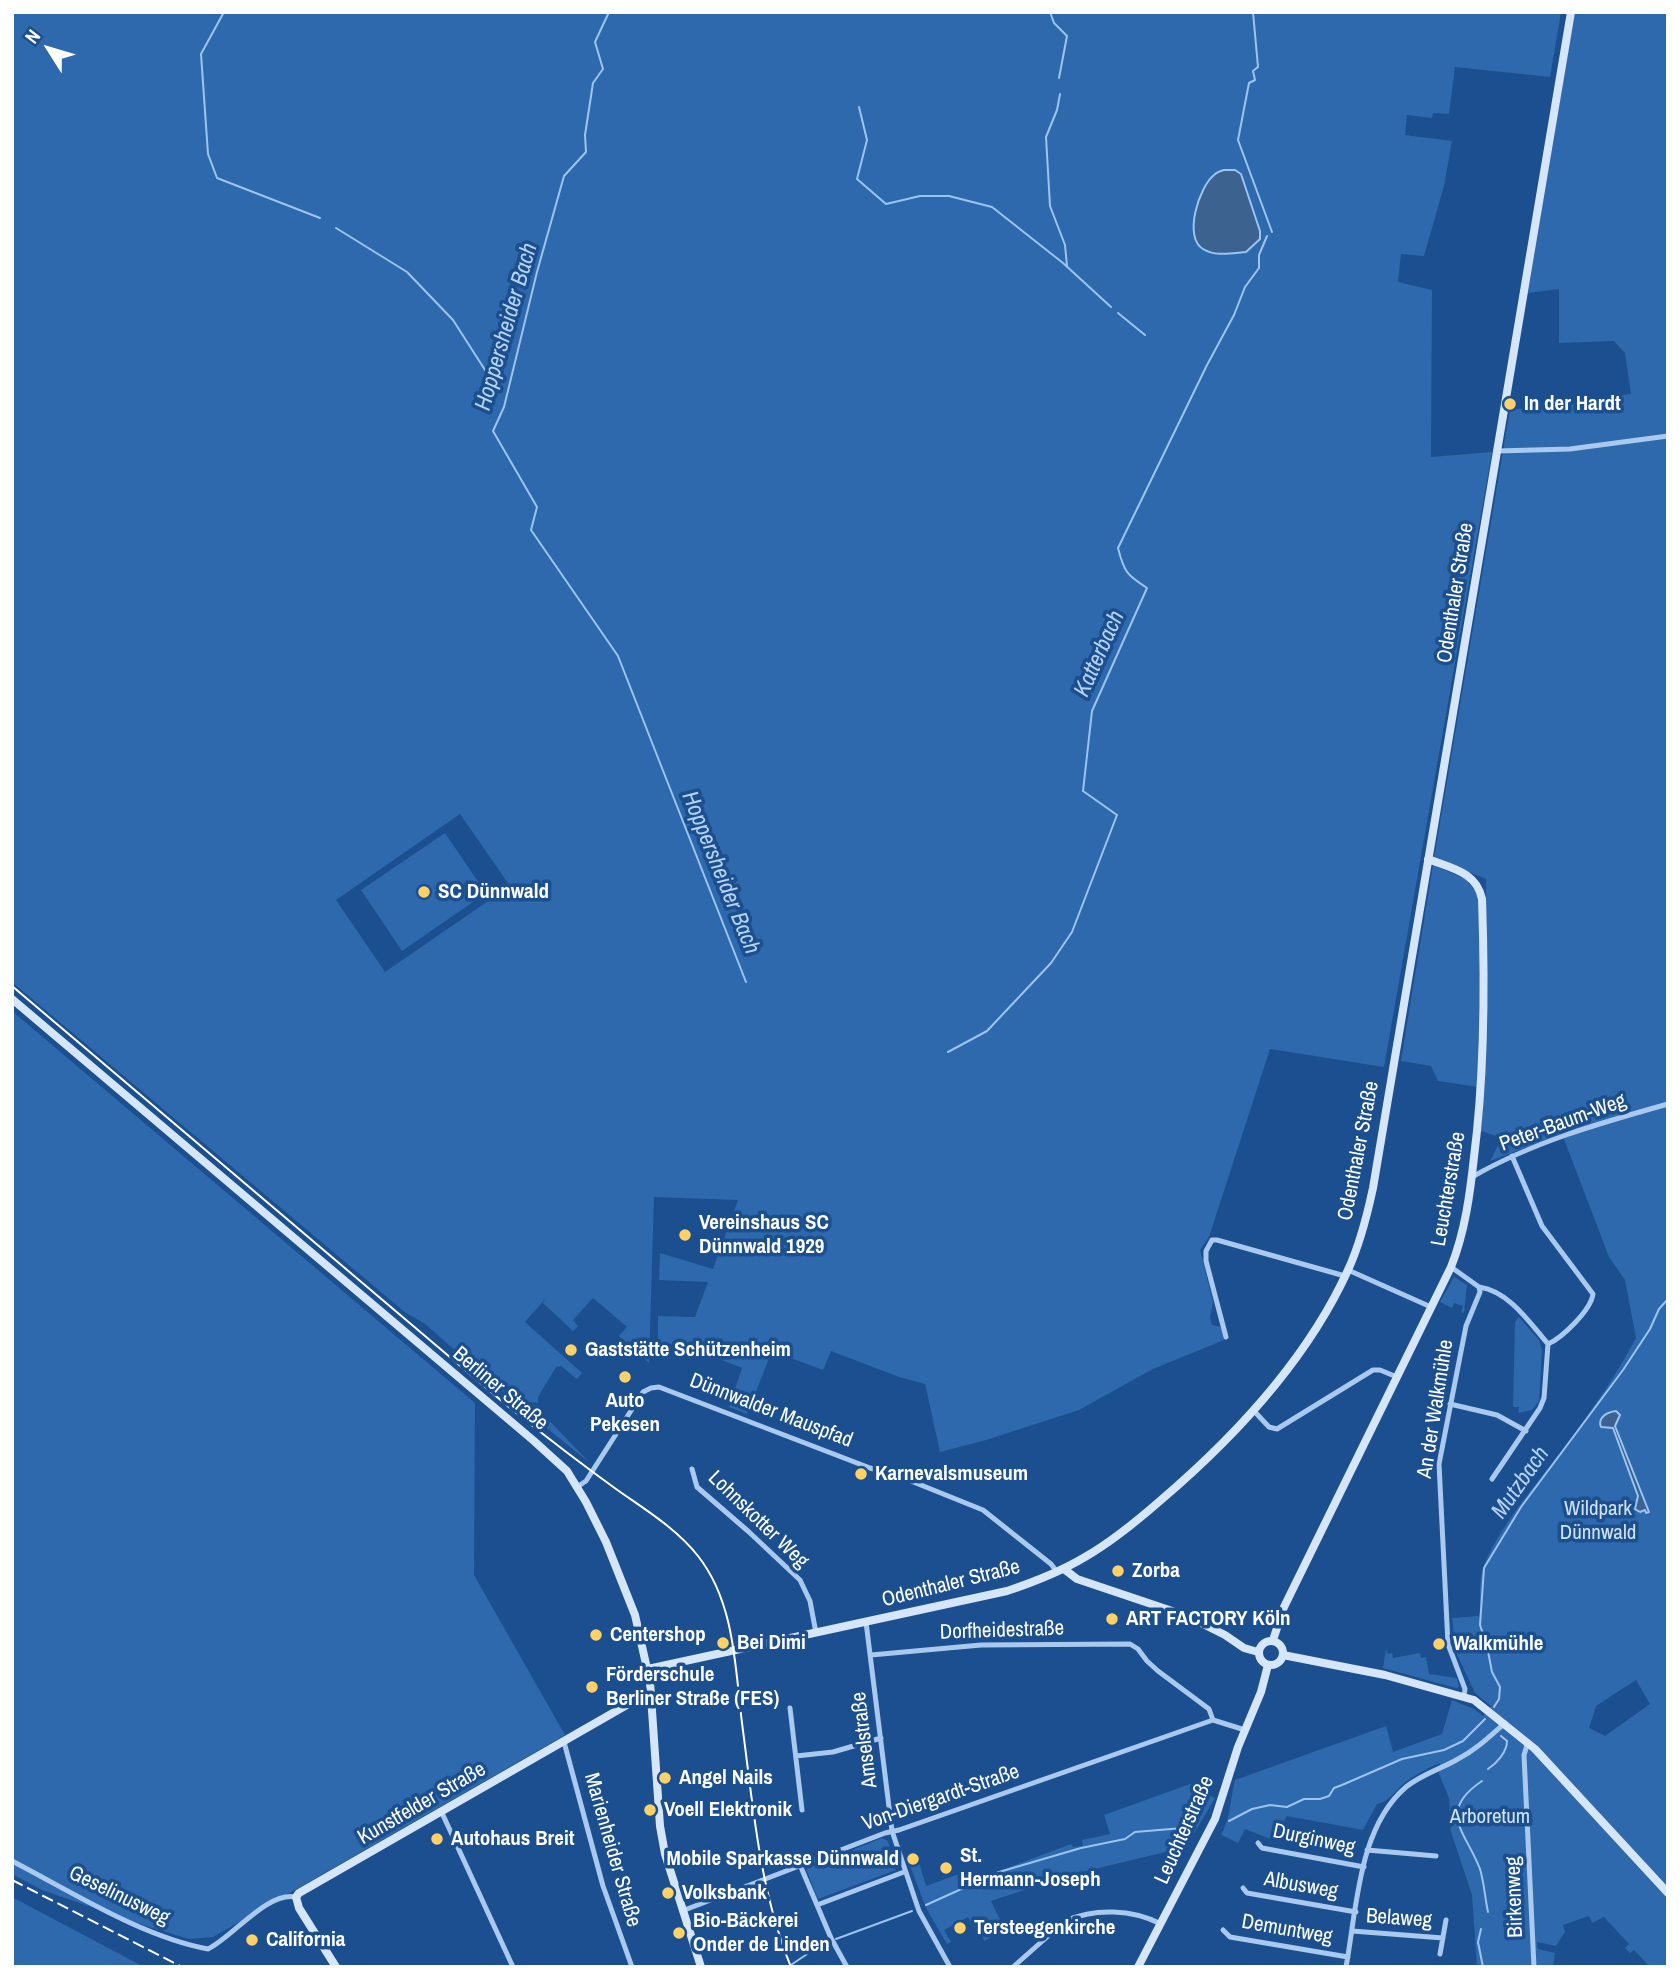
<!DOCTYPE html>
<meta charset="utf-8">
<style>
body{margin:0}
#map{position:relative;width:1680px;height:1979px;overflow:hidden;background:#1b4f8f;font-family:"Archivo Narrow",sans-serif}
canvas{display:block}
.frame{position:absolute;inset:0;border:14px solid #fff;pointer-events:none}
.north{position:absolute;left:14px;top:14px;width:70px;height:70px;-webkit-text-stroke:5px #1b4f8f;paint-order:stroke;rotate:307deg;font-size:19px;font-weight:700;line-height:28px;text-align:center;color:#fff}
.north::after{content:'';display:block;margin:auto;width:24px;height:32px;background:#fff;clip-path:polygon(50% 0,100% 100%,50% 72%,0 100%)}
</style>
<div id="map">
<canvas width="1680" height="1979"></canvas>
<div class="frame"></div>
<div class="north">N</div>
</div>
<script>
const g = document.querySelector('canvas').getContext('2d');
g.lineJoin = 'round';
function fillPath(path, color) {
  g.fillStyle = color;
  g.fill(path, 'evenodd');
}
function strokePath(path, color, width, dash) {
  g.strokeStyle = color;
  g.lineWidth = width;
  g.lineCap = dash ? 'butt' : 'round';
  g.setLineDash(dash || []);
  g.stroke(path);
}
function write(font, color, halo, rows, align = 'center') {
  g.font = font + ' "Archivo Narrow",sans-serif';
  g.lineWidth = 7;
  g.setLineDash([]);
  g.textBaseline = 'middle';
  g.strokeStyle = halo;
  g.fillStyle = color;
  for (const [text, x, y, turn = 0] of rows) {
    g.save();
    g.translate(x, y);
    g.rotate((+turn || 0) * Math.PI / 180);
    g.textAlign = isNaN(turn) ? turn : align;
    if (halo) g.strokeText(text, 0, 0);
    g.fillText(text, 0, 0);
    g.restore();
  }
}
fillPath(new Path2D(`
 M 12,12 L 1561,12 L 1550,77 L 1455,67 L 1449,114 L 1433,113 L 1432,118 L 1407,115 L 1405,135 L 1452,141 L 1444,186 L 1424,256 L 1401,254 L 1398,282 L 1432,290 L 1431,457 L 1492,452 L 1384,1067 L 1270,1049 L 1209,1237 L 1200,1250 L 1213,1302 L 1210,1317 L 1212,1325 L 1221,1327 L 1224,1340 L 1153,1369 L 1079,1410 L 986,1440 L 940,1452 L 925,1384 L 899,1377 L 831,1351 L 823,1370 L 772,1351 L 747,1414 L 729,1407 L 742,1368 L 685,1345 L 658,1344 L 658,1316 L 695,1317 L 708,1282 L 659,1280 L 660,1253 L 713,1269 L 738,1200 L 654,1197 L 649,1363 L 619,1336 L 627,1327 L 593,1298 L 573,1320 L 578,1326 L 573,1331 L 543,1303 L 547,1297 L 525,1322 L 582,1373 L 577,1379 L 561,1366 L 556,1367 L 538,1397 L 538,1403 L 523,1401 L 528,1405 L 538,1405 L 539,1410 L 590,1463 L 507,1396 L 424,1323 L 406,1313 L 12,982 ZM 460,814 L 510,886 L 385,972 L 336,900 Z
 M 1574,12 L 1668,12 L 1668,1967 L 1650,1967 L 1634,1950 L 1630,1953 L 1625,1948 L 1629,1944 L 1604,1917 L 1592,1923 L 1589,1916 L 1563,1925 L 1565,1932 L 1556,1946 L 1537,1942 L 1538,1949 L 1555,1953 L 1553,1967 L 1477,1967 L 1472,1895 L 1451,1832 L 1449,1798 L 1439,1774 L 1440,1763 C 1427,1768 1415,1775 1404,1783 C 1395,1791 1389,1802 1377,1804 L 1363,1830 L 1287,1816 L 1273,1840 L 1245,1829 L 1238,1843 L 1221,1835 C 1231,1817 1230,1799 1235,1780 L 1386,1726 L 1393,1752 L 1442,1734 L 1452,1700 L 1474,1709 L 1483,1716 L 1491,1706 L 1475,1693 L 1456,1652 L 1452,1618 L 1478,1616 L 1479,1618 C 1482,1601 1477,1581 1484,1565 C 1502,1521 1544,1476 1572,1437 C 1596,1405 1617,1373 1636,1338 L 1625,1280 L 1609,1257 L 1562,1134 L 1490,1161 L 1502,1138 L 1481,1131 L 1484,1088 L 1486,879 L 1434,858 L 1510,410 L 1631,394 L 1625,353 L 1614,341 L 1559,343 L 1559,289 L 1528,293 ZM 1636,1680 L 1650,1704 L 1605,1736 L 1589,1728 L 1596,1706 Z
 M 445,833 L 486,893 L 402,951 L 361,890 Z
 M 1433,865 L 1466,879 L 1478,895 L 1480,937 L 1478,1087 L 1438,1081 L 1431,1066 L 1401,1061 Z
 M 12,1011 L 475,1403 L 474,1575 L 565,1735 L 213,1937 L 189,1939 L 146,1926 L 42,1890 L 12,1874 Z
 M 1454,1277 L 1467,1285 L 1464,1313 L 1461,1312 L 1463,1306 L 1454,1303 L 1452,1308 L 1440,1302 Z
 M 1519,1317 L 1539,1340 L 1542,1351 L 1539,1401 L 1532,1410 L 1518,1413 L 1519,1407 L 1513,1407 L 1515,1322 Z
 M 1386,1649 L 1388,1654 L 1392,1653 L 1393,1658 L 1420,1653 L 1421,1658 L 1426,1657 L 1429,1674 L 1457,1678 L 1459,1687 L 1456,1688 L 1383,1668 Z
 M 1193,1783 L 1195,1788 L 1215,1798 L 1186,1847 L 1070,1875 L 991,1901 L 1005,1930 L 984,1941 L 979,1928 L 975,1929 L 968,1917 L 944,1930 L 951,1942 L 947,1944 L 926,1908 L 909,1863 L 918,1859 L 926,1886 L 962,1873 L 967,1883 L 1071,1844 L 1073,1847 L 1083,1846 L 1082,1840 L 1110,1834 L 1104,1815 Z
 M 882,1838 L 888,1841 L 896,1870 L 818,1899 L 806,1869 Z
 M 12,1897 L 144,1967 L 12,1967 Z`), '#2e69ad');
const water = new Path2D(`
 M 1224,170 L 1235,170 L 1241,174 L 1260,231 L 1260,239 L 1246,252 C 1233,253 1215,257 1203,249 C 1183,237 1199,187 1214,175 C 1217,172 1220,171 1224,170 Z
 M 1616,1411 L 1620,1415 L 1615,1426 L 1649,1512 L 1646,1513 L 1645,1510 L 1640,1512 L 1635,1509 L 1638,1496 L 1613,1428 L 1601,1427 C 1597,1417 1608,1412 1616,1411 Z`);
fillPath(water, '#3c6290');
strokePath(water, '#9cc4f0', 2);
strokePath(new Path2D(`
 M 224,12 L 201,54 L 208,154 L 217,178 L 320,218
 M 609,12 L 595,42 L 603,69 L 593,83 L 585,135 L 586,152 L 564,176 L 537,272 L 504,407 L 493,431 L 537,507 L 531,530 L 618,656 L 746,982
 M 1050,12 L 1054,23 L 1067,36 L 1059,78
 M 1253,12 L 1258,67 L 1253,71 L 1255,80 L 1249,83 L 1238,140 L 1272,232
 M 1060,94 L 1057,110 L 1046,137 L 1050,206 L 1065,245 L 1067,266
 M 859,107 L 867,140 L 857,179 L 886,204 L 920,196 L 949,196 L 992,207 L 1063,263 L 1111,307
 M 336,228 L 407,272 L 453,320 L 494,384
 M 1118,313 L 1145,335
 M 948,1052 L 987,1031 L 1051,963 L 1072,932 L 1117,815 L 1083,791 L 1092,711 L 1147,588 C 1127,575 1124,572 1118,548 L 1207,365 L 1234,315 L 1245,287 L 1259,268 L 1259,255 L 1267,236
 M 1494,1707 L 1499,1699 L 1500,1687 L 1492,1672 L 1487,1646 L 1480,1625 L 1484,1568 L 1521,1507 L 1623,1370 L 1650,1329 L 1659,1309 L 1668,1299
 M 1488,1769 C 1497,1763 1507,1752 1507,1741 L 1501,1736
 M 1482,1781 C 1436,1812 1466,1832 1480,1869 C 1484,1882 1485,1898 1488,1912
 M 1229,1821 L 1252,1809 L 1270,1805 L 1287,1807 L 1304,1799 L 1320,1799 L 1329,1796 L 1334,1788 L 1342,1785 L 1402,1759 L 1444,1750 L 1463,1741 L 1485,1719
 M 926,1905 L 999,1872 L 1081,1848 L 1125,1839 L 1135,1832 L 1195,1827
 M 1481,1929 L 1478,1942 L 1483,1967
 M 836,1939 L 912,1911
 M 788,1967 L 813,1950 L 829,1942`), '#9cc4f0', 2);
strokePath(new Path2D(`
 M 1497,451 L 1570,449 L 1668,436
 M 1512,1156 L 1542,1226 L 1593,1294 C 1591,1310 1562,1338 1548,1344
 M 1472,1177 C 1533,1142 1600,1123 1668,1104
 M 1451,1267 L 1479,1287 L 1480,1292 L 1466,1326 L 1439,1464 L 1448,1644 L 1465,1689 L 1464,1696
 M 1348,1270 L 1431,1307
 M 1479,1287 C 1509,1291 1530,1323 1548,1344 L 1544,1398 L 1540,1408 L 1492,1479
 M 1226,1337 L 1206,1261 L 1206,1251 L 1212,1240 L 1217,1240 L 1345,1276
 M 1450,1404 L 1497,1415 L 1526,1431
 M 1254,1411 L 1269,1427 L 1277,1429 L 1373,1370 L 1380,1370 L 1397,1377
 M 692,1469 L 697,1487 L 749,1532 L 800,1580 L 810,1601 L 816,1633
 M 577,1487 L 586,1481 L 643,1392 L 651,1388 L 659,1387 L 870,1468 L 901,1477 L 983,1510 L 1051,1564 L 1057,1572
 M 866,1622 L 892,1831 L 919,1911 L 950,1967
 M 871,1655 L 981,1645 L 1130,1644 L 1138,1649 L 1147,1661 L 1158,1671 L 1209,1709 L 1213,1720 L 1245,1730
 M 790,1708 L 802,1810
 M 564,1742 L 603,1886 L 632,1967
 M 1528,1742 L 1524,1755 L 1534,1967
 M 796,1756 L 833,1752 L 881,1738
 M 442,1813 L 513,1967
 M 1258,1843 L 1262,1848 L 1364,1867
 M 1367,1850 L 1436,1856
 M 12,1861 C 72,1892 142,1937 208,1949 C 233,1937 267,1891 296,1897
 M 800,1865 L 831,1938 L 847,1967
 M 1243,1888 L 1247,1893 L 1356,1912
 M 817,1905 L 904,1872
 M 682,1911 L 885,1833 L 899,1830 L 1213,1720
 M 1223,1930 L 1230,1937 L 1348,1957
 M 1352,1931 L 1443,1938
 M 1440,1954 L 1446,1920
 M 1013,1967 L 1065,1921 C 1095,1908 1132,1909 1161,1924
 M 1346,1967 C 1357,1908 1358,1828 1406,1787 C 1422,1774 1441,1769 1458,1759 C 1476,1750 1490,1736 1505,1723`), '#a9c9ee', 5);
strokePath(new Path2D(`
 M 12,999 L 534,1441 L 567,1471 L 586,1502 L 606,1542 L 635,1615 L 650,1682 L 660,1826 L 665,1854 L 701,1967
 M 1064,1569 L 1077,1579 L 1187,1616 L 1225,1635 L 1244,1648 L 1258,1652
 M 1273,1640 L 1284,1607 L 1451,1267 C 1465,1232 1470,1194 1474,1157 C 1485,1072 1485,985 1482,899 C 1477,872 1451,868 1428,859
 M1259 1653a12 12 0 1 1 24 0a12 12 0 1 1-24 0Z
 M 1283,1655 L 1385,1675 L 1474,1700 L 1535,1749 L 1668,1893
 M 648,1669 L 1007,1591 C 1034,1582 1060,1572 1085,1557 C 1113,1541 1137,1521 1161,1500 C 1236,1436 1307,1360 1348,1270 C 1360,1244 1367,1216 1373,1188 L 1571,12
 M 336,1967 L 299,1908 L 296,1897 L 299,1893 L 632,1702 L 651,1695
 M 1138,1967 L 1215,1819 L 1238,1747 L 1261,1692 L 1268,1665`), '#d6e6fa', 8);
strokePath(new Path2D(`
 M 12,986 L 510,1408 C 545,1436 580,1463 616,1489 C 644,1509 676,1528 698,1556 C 735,1603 735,1667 742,1723 C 753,1805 759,1889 791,1967`), '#fff', 2);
strokePath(new Path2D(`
 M 12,1880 L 182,1967`), '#fff', 2, [12, 5]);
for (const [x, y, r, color] of [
 [1510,404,7,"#ffd166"],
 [424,892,7,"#ffd166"],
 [685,1235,7,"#ffd166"],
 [571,1350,7,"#ffd166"],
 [625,1377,7,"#ffd166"],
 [861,1474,7,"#ffd166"],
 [1118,1571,7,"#ffd166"],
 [1112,1619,7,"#ffd166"],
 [596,1635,7,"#ffd166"],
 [723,1643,7,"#ffd166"],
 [1439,1644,7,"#ffd166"],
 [592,1687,7,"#ffd166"],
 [665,1778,7,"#ffd166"],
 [650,1810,7,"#ffd166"],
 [437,1839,7,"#ffd166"],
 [913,1859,7,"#ffd166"],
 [946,1868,7,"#ffd166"],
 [668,1893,7,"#ffd166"],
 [960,1928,7,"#ffd166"],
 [679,1933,7,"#ffd166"],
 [252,1940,7,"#ffd166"]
]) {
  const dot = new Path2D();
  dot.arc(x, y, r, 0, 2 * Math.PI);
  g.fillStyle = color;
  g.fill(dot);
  strokePath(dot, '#1b4f8f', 2.5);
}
write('bold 21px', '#fff', '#1b4f8f', [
 ["In der Hardt",1524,404],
 ["SC Dünnwald",438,892],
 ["Vereinshaus SC",699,1223],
 ["Dünnwald 1929",699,1247],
 ["Gaststätte Schützenheim",585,1350],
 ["Auto",625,1401,"center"],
 ["Pekesen",625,1425,"center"],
 ["Karnevalsmuseum",875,1474],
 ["Zorba",1132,1571],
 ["ART FACTORY Köln",1126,1619],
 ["Centershop",610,1635],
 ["Bei Dimi",737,1643],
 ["Walkmühle",1453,1644],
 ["Förderschule",606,1675],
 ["Berliner Straße (FES)",606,1699],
 ["Angel Nails",679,1778],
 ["Voell Elektronik",664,1810],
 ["Autohaus Breit",451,1839],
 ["St.",960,1856],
 ["Hermann-Joseph",960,1880],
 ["Mobile Sparkasse Dünnwald",899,1859,"right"],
 ["Volksbank",682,1893],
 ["Bio-Bäckerei",693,1921],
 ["Onder de Linden",693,1945],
 ["Tersteegenkirche",974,1928],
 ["California",266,1940]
], 'left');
write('21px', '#fff', '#1b4f8f', [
 ["Odenthaler Straße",1456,593,-81],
 ["Peter-Baum-Weg",1563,1123,-20],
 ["Odenthaler Straße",1359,1151,-79],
 ["Leuchterstraße",1449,1189,-80],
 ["Berliner Straße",500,1389,40],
 ["An der Walkmühle",1436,1409,-81],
 ["Dünnwalder Mauspfad",771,1411,21],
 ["Lohnskotter Weg",758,1520,44],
 ["Odenthaler Straße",951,1584,-14],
 ["Dorfheidestraße",1002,1631,-2],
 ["Amselstraße",865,1740,-97],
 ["Von-Diergardt-Straße",941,1798,-19],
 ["Kunstfelder Straße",422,1804,-30],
 ["Leuchterstraße",1185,1830,-66],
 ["Durginweg",1314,1840,12],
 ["Marienheider Straße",612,1850,74],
 ["Albusweg",1301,1886,10],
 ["Geselinusweg",119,1896,26],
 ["Birkenweg",1515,1897,-92],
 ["Belaweg",1399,1919,4],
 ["Demuntweg",1287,1930,10]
]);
write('21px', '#cfe3fa', '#1b4f8f', [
 ["Wildpark",1598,1509],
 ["Dünnwald",1598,1533],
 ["Arboretum",1490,1817]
]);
write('italic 23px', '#b5d3f5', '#1b4f8f', [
 ["Hoppersheider Bach",507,327,-74],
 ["Katterbach",1100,654,-66],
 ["Hoppersheider Bach",720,873,68],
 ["Mutzbach",1521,1483,-55]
]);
</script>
